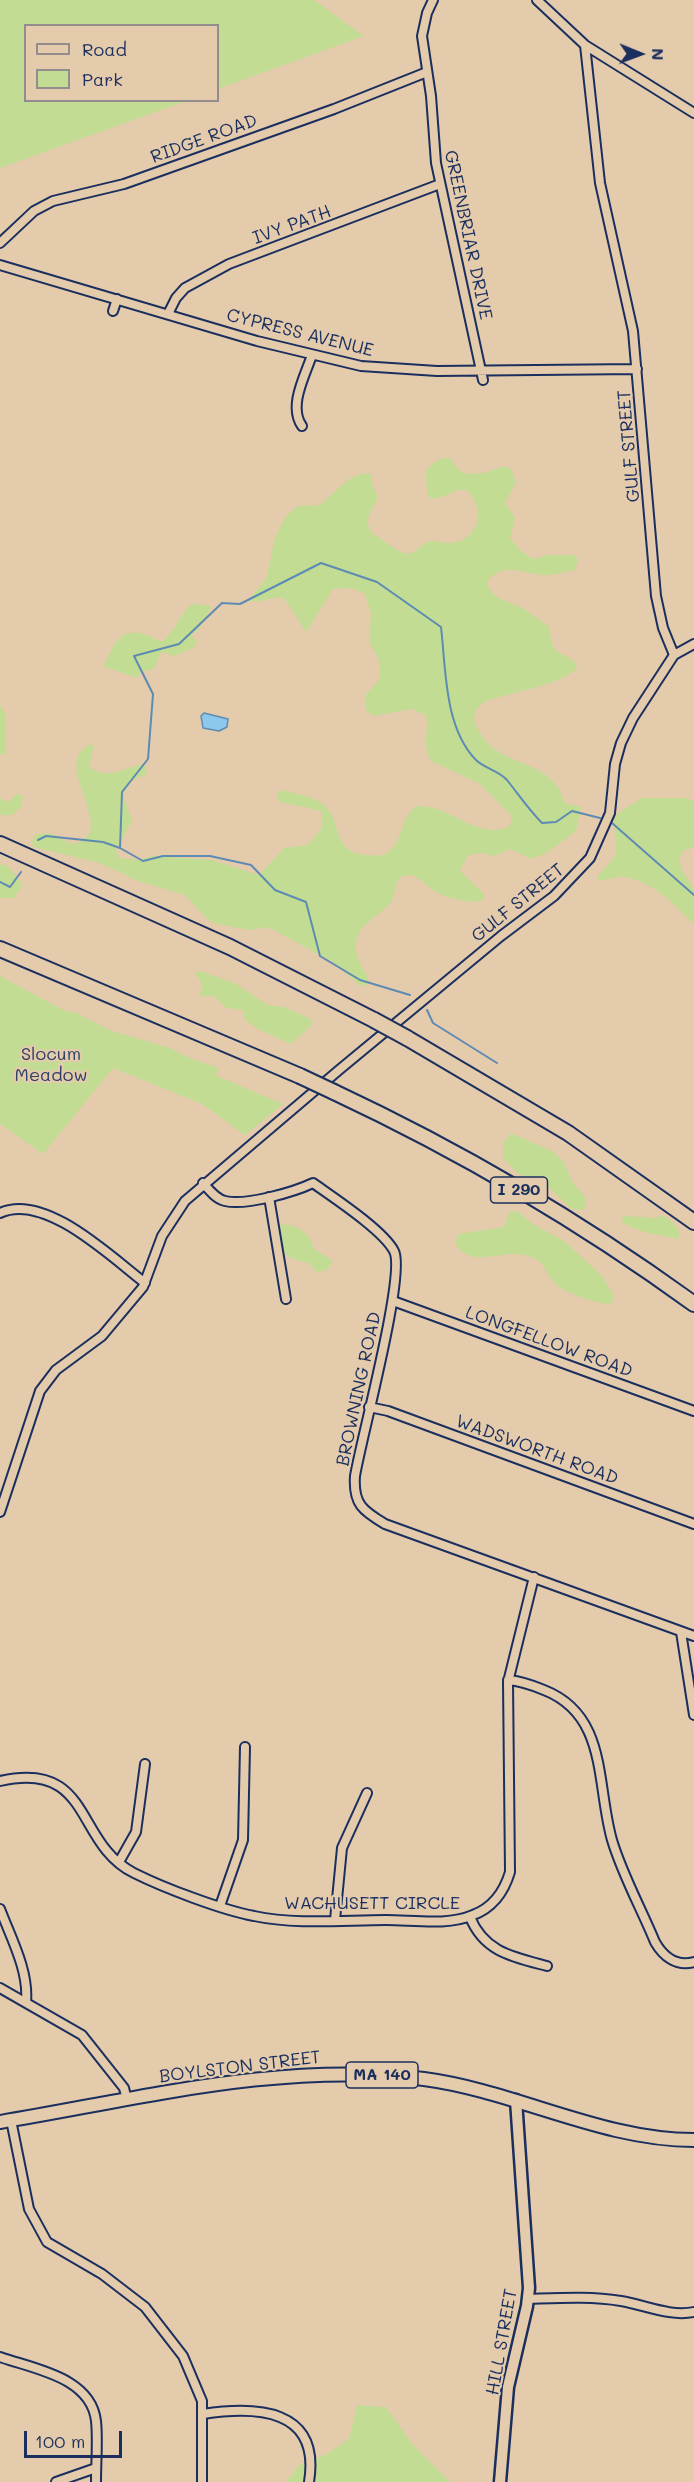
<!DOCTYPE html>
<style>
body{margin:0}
#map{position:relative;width:694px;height:2482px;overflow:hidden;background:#e4cbac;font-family:Mali,sans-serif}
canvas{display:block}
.legend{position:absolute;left:24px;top:24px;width:195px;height:78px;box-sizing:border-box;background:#e4cbac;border:2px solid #948d8d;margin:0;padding:8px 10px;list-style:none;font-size:18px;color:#1b2f5e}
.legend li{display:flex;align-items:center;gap:12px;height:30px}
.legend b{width:30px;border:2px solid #948d8d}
.north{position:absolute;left:610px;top:24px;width:60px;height:60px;-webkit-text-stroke:4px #e4cbac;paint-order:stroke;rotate:91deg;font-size:16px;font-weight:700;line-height:24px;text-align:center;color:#1b2f5e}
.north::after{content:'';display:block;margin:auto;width:21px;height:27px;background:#1b2f5e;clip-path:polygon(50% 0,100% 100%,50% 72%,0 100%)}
.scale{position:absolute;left:24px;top:2431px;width:98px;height:27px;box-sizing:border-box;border:3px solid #1b2f5e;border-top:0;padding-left:8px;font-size:18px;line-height:21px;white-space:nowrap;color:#1b2f5e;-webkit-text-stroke:4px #e4cbac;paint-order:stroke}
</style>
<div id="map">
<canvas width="694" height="2482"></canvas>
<ul class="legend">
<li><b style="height:8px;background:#e4cbac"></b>Road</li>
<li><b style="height:16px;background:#c2dc93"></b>Park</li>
</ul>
<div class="north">N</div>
<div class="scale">100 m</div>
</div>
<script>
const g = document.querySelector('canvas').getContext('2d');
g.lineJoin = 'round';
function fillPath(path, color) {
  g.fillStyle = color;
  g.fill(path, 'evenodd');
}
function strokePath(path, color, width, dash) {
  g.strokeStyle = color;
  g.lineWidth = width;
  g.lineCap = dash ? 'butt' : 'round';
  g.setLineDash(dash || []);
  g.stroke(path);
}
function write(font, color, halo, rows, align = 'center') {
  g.font = font + ' Mali,sans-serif';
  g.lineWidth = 4.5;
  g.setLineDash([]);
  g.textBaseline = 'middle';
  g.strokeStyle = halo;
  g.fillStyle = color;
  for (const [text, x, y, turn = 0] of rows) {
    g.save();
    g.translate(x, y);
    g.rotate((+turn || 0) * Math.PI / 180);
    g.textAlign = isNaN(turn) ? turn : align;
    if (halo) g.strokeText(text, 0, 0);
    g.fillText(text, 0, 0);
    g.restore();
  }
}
fillPath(new Path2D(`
 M 0,0 L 314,0 L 364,36 L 218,89 L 218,26 L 26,26 L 26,100 L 186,101 L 0,168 Z
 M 444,458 L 450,458 C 453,461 455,467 459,470 C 471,479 491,471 503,466 L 511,469 L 516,483 L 505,503 L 515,518 L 510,538 L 521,551 L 533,559 L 546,555 L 574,555 L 578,560 L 575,570 C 566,571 556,575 548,575 C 525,576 506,560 487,581 C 489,597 504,600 518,606 C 529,611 540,621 550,627 C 550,661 567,649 577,666 C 572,683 502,694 484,702 C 475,708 472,717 476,726 C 493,761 521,757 547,776 C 555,781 563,794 564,803 L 581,807 L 576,831 L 548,852 L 532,859 L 510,849 L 495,856 L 482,853 L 468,855 L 460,871 L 484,894 L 482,901 C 466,903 447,899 433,890 C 426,886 418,875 410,875 C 391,874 398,893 391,902 C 379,917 358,923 356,944 C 354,960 367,969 369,983 L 362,987 L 331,961 L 268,927 L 250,930 L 217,924 L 208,920 L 185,895 L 138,881 L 100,863 L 33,847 L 32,841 L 36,834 L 49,833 L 72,844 L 80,842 L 90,833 C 98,804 54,759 92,744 L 94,747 L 89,766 C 106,782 124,767 144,764 L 147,774 L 130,781 L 123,795 L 132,821 L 116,849 L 119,858 L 140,860 L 153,856 L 212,860 L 259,875 L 284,848 L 308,845 L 322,828 L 321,811 L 280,802 L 276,794 L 282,790 C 297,795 312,795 325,806 C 343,823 331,852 366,855 C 372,855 379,857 385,854 C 405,844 398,817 417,806 C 449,804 476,840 508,827 L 512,822 L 510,814 L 480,784 L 431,761 C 420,742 431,728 425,715 L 412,709 L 373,716 L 366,710 L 365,696 C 369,690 375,686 378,681 C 384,670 377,652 369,644 L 371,614 L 365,594 L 352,588 L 333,589 L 306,632 L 284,598 C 272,595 262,604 248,601 L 267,577 L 275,537 L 287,515 L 298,506 L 320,505 C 335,494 350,470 371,474 L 372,485 L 378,497 C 373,510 363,518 371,532 C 379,537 400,554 407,554 C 415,553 421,545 427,542 C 435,539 443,544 451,543 C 479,540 486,511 468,491 C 454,486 444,501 430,498 L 427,493 L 426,471 L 434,462 Z
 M 192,604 L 212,606 L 199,629 L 191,635 L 197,642 L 193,648 L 174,656 L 163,652 C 152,662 162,671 142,671 L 137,678 L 103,666 C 115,646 118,624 149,636 C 155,638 156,641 163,641 C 176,631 179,614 192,604 Z
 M 0,705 L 6,715 L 6,755 L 0,754 Z
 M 16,794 L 23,796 L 21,807 L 12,815 L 0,815 L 0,798 L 9,802 Z
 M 642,798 L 685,798 L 694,801 L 694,847 L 683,851 L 679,858 L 682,870 L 694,889 L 694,925 C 676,905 653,882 625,877 C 616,876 606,881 598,880 L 598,876 L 616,855 L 614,816 Z
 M 0,864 L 8,866 L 23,885 L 14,898 L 0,898 Z
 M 201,971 L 236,984 L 268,1005 L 284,1007 L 311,1019 L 312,1025 L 291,1044 L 258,1029 L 245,1020 L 243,1010 L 226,1008 L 214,996 L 200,996 L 202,982 L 194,973 Z
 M 0,976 L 65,1011 L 74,1012 L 112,1031 L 170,1048 L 187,1057 L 216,1067 L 219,1070 L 215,1075 L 283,1104 L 245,1135 L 202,1104 L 113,1068 L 43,1154 L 0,1124 Z
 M 511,1133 L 552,1151 L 563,1161 L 573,1183 L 586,1198 L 584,1210 L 572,1209 L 549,1188 L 517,1173 L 503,1158 L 503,1143 Z
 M 510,1211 L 519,1212 L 531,1223 L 564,1241 L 601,1275 L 613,1294 L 613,1301 L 610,1304 C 595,1303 561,1293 552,1280 C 546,1271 543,1261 531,1257 C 506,1246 472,1272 455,1243 L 458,1234 L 504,1227 Z
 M 662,1215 L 673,1222 L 680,1233 L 677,1239 L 644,1232 L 622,1223 L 623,1216 L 657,1218 Z
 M 286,1224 L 299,1228 L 310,1238 L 314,1249 L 333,1261 L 327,1270 L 316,1272 L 309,1263 C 282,1257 284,1256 276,1230 L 279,1226 Z
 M 357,2405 L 386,2407 L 413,2445 L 450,2482 L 286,2482 L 299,2465 L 325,2455 L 349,2439 Z`), '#c2dc93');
const water = new Path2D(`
 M 204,713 L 228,719 L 227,727 L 219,731 L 203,728 L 201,716 Z`);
fillPath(water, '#8bc8eb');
strokePath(water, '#5e8bb3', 1.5);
strokePath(new Path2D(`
 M 612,823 L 694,895
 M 38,840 L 46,836 L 103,842 L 120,848 L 122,792 L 148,759 L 153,694 L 134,656 L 179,644 L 222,603 L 240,604 L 321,563 L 377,582 L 441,627 C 446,669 444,727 476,760 C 484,768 499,771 507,780 C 519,795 528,809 542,823 L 556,822 L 572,811 L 600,818
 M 120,848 L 143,861 L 163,856 L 210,856 L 251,865 L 275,890 L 306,902 L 320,956 L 360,980 L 410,995
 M 0,882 L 10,887 L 21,872
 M 427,1010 L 433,1023 L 497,1063`), '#5e8bb3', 2);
const street = new Path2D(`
 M 433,0 L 427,13 L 422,36 L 431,96 L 436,163 L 483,380
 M 537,0 L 585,45 L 694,113
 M 0,243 L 34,211 L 53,201 L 124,184 L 334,109 L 427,72
 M 0,265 L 257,341 L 361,366 L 437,371 L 637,369
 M 113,311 L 117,299
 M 168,314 L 176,298 L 185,288 L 229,264 L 440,184
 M 302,426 C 288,406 305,376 312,355
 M 674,655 L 694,644
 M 203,1183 C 209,1190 216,1199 225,1201 C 246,1206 294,1192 313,1183 C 334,1198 383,1230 394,1251 C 406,1274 361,1439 355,1476 C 353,1504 363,1511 385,1524 L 694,1636
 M 269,1197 L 286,1299
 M 0,1213 C 45,1192 112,1258 145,1283
 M 393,1301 L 694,1411
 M 369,1407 L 388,1411 L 694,1524
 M 0,1512 L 40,1391 L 56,1370 L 102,1336 L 143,1287 L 162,1236 L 185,1201 L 339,1070 L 501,936 L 554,896 L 590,858 L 610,813 L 615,764 L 621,743 L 633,718 L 674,655 L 663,628 L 656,596 L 633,331 L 600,183 L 585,45
 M 681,1632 L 694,1715
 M 508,1680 C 521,1681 532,1685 544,1690 C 608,1715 596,1784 612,1840 C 622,1874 641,1908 655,1942 C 663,1956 676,1967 694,1962
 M 0,1781 C 93,1760 74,1843 134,1873 C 164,1888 222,1910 254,1916 C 296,1925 344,1920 386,1920 C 413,1920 448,1926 473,1915 C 492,1908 504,1892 510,1872 L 508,1682 L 534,1577
 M 119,1862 L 136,1832 L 145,1764
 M 220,1906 L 243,1840 L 245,1747
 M 0,1909 C 11,1938 29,1971 26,2002
 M 470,1917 C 484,1952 513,1957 547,1966
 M 335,1920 L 342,1848 L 367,1793
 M 0,1988 L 82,2035 L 124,2088 L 127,2100
 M 11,2120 L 29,2209 L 47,2242 L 102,2274 L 145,2307 L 183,2356 L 202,2401 L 202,2482
 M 529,2299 C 559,2298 591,2296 621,2301 C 645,2305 670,2317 694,2312
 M 0,2357 C 34,2369 91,2377 96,2421 C 98,2440 96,2462 96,2482
 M 203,2414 C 256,2406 321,2408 309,2482
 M 56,2482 L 96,2468`);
const secondary = new Path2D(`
 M 500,2482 L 508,2387 L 527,2306 L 529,2288 L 516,2100`);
const primary = new Path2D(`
 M 0,2122 C 139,2099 282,2061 424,2079 C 515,2091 601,2140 694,2140`);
const highway = new Path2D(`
 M 0,844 L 230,947 L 374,1020
 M 0,949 L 300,1076
 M 407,1038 L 568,1133 L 694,1222
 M 334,1092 C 460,1151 581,1222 694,1304`);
strokePath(street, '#1b2f5e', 12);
strokePath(secondary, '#1b2f5e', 15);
strokePath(primary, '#1b2f5e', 16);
strokePath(highway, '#1b2f5e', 18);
strokePath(street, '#e4cbac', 8);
strokePath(secondary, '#e4cbac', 10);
strokePath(primary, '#e4cbac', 12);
strokePath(highway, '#e4cbac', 14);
const highwayBridge = new Path2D(`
 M 374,1020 L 407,1038
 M 300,1076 L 334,1092`);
strokePath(highwayBridge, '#1b2f5e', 18, []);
strokePath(highwayBridge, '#e4cbac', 14);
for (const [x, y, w] of [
 [519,1190,57],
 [382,2075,72]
]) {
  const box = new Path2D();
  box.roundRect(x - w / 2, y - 13, w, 26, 4.5);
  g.fillStyle = '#e4cbac';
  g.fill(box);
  strokePath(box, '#1b2f5e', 1.5);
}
write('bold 16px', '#1b2f5e', null, [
 ["I 290",519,1190],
 ["MA 140",382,2075]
]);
write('18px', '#1b2f5e', '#e4cbac', [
 ["RIDGE ROAD",204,139,-20],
 ["IVY PATH",292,225,-20],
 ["GREENBRIAR DRIVE",468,235,78],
 ["CYPRESS AVENUE",300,333,14],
 ["GULF STREET",629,446,-95],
 ["GULF STREET",518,903,-39],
 ["LONGFELLOW ROAD",549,1342,20],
 ["BROWNING ROAD",359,1389,-78],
 ["WADSWORTH ROAD",537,1450,20],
 ["WACHUSETT CIRCLE",372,1903],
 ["BOYLSTON STREET",240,2067,-7],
 ["HILL STREET",502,2342,-80]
]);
write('18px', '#2c4063', '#e4cbac', [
 ["Slocum",51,1054],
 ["Meadow",51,1075]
]);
</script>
